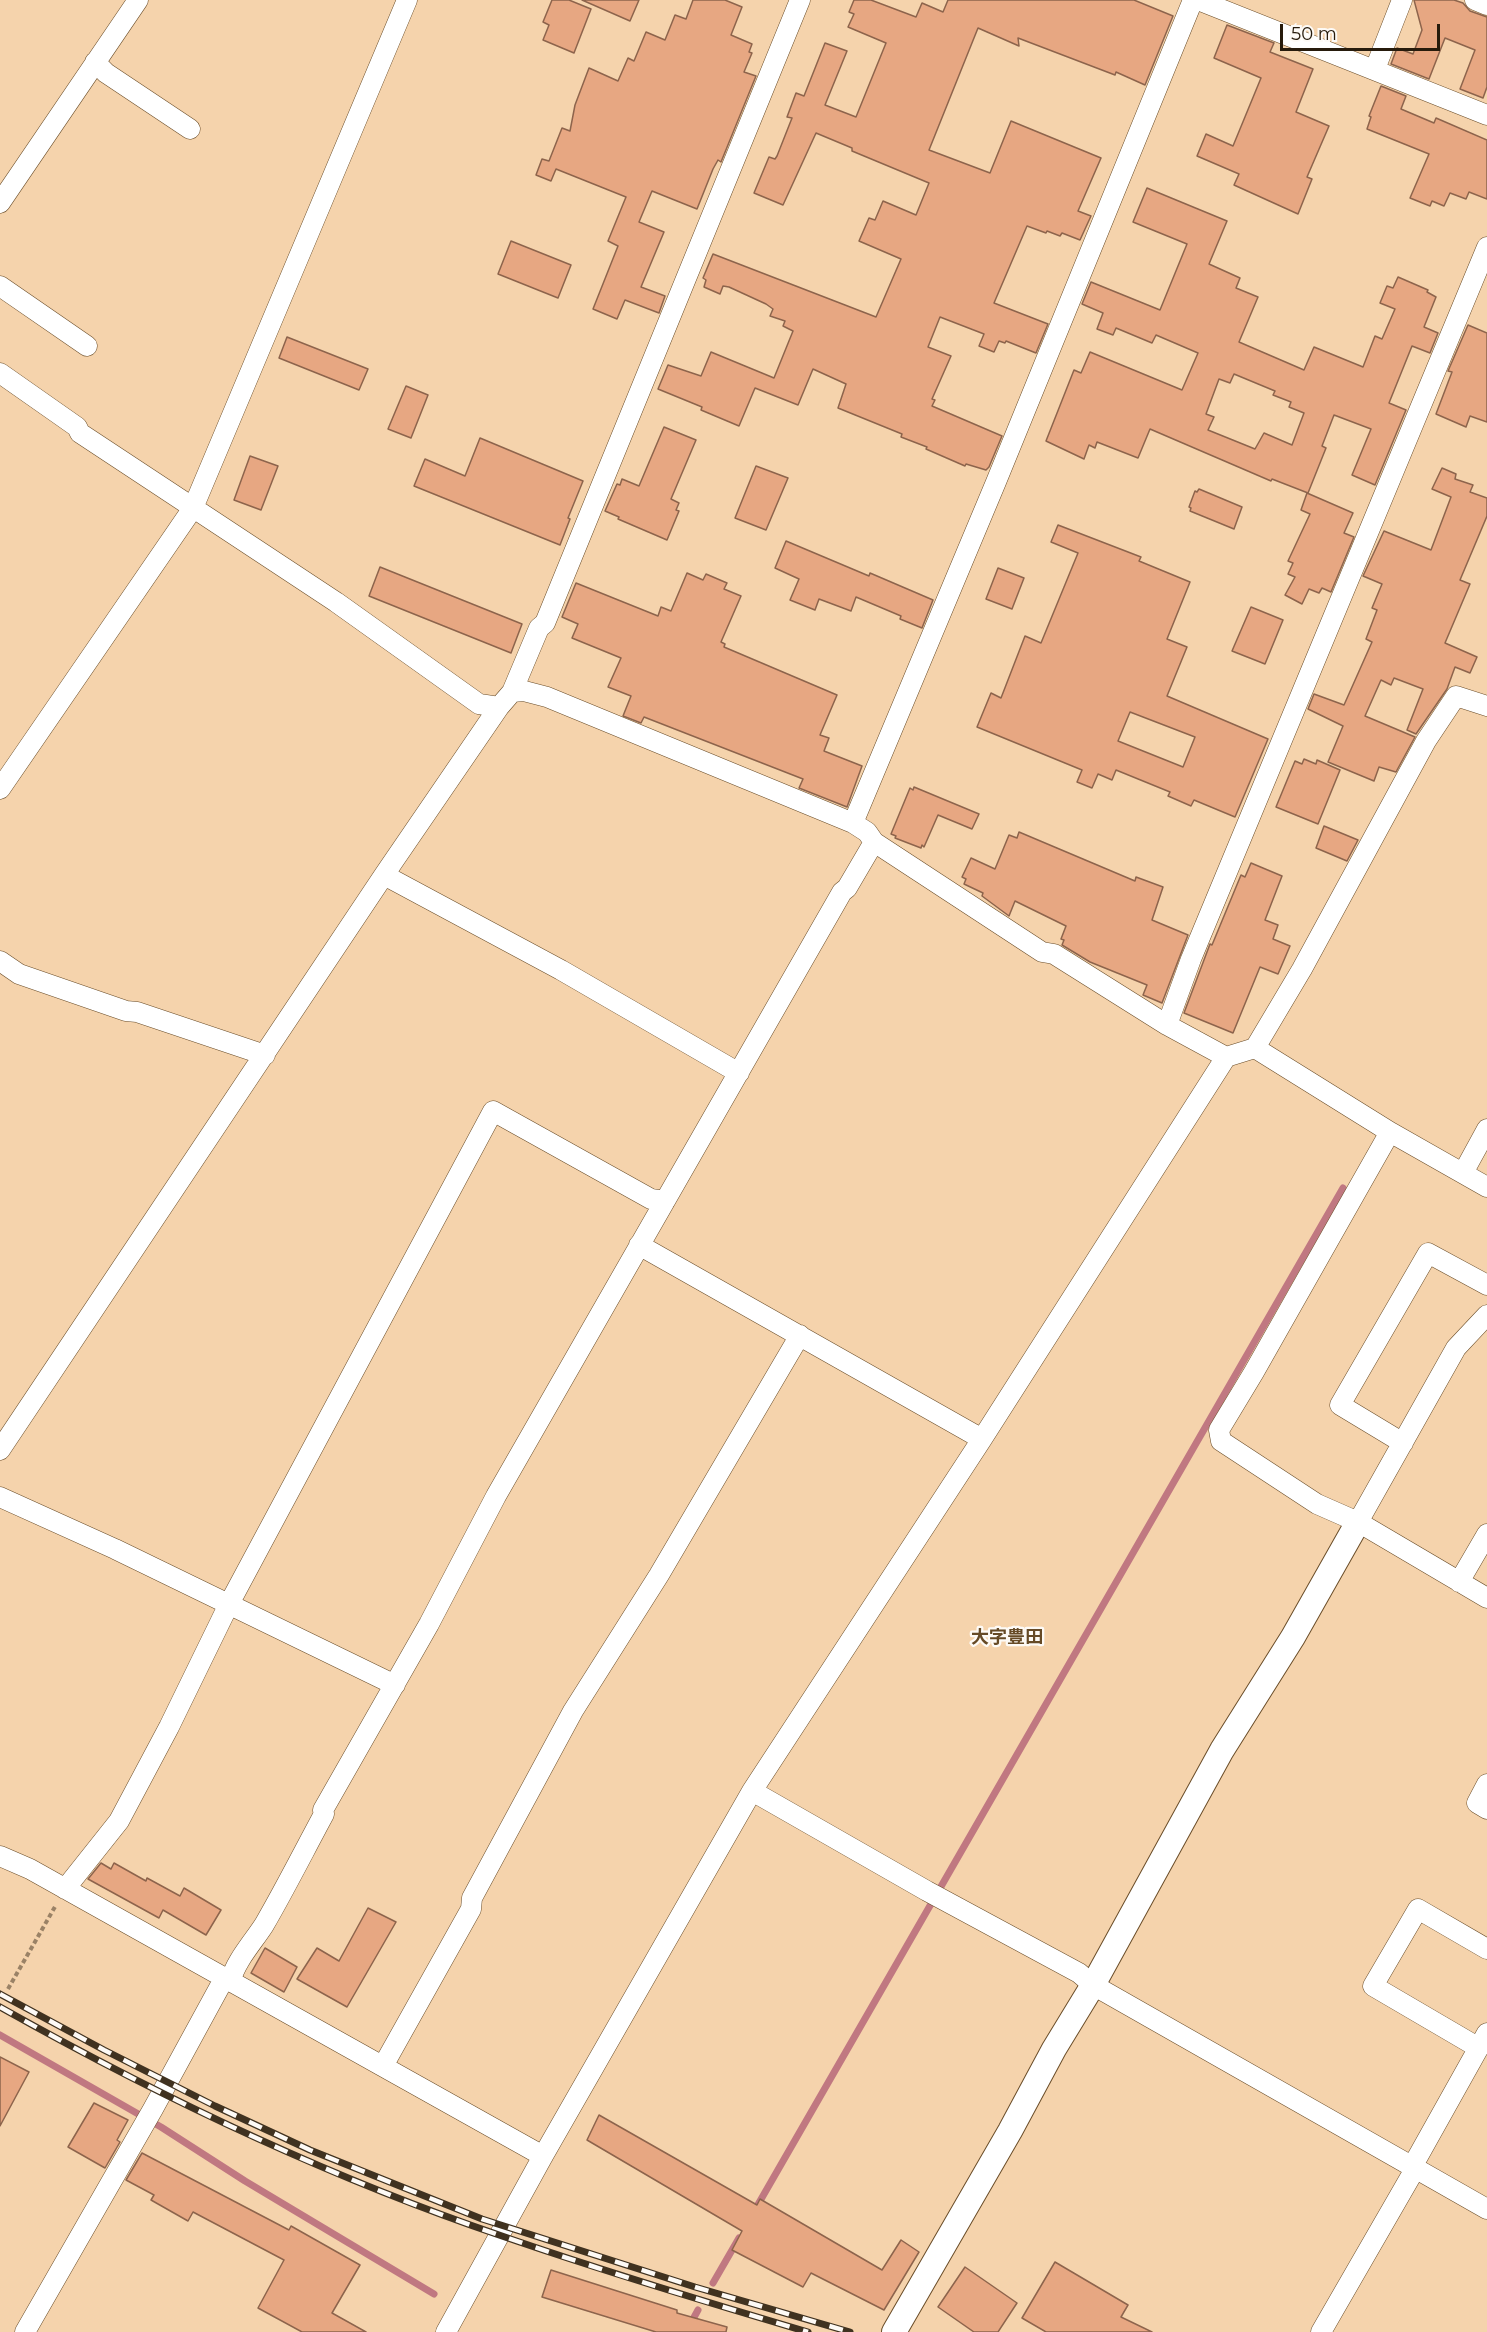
<!DOCTYPE html>
<meta charset="utf-8">
<style>
body{margin:0}
#map{position:relative;width:1487px;height:2332px;overflow:hidden;background:#f5d3ac;font-family:Montserrat,sans-serif}
canvas{display:block}
.scale{position:absolute;left:1280px;top:24px;width:160px;height:27px;box-sizing:border-box;border:3px solid #271b0c;border-top:0;padding-left:8px;font-size:18px;line-height:21px;white-space:nowrap;color:#271b0c;-webkit-text-stroke:4px #fdfaf6;paint-order:stroke}
</style>
<div id="map">
<canvas width="1487" height="2332"></canvas>
<div class="scale">50 m</div>
</div>
<script>
const g = document.querySelector('canvas').getContext('2d');
g.lineJoin = 'round';
function strokePath(path, color, width, dash) {
  g.strokeStyle = color;
  g.lineWidth = width;
  g.lineCap = dash ? 'butt' : 'round';
  g.setLineDash(dash || []);
  g.stroke(path);
}
function fillPath(path, color) {
  g.fillStyle = color;
  g.fill(path, 'evenodd');
}
function write(font, color, halo, rows, align = 'center') {
  g.font = font + ' Montserrat,"Noto Sans JP",sans-serif';
  g.lineWidth = 4.5;
  g.setLineDash([]);
  g.textBaseline = 'middle';
  g.strokeStyle = halo;
  g.fillStyle = color;
  for (const [text, x, y, turn = 0] of rows) {
    g.save();
    g.translate(x, y);
    g.rotate((+turn || 0) * Math.PI / 180);
    g.textAlign = isNaN(turn) ? turn : align;
    if (halo) g.strokeText(text, 0, 0);
    g.fillText(text, 0, 0);
    g.restore();
  }
}
strokePath(new Path2D(`
 M 0,2035 L 161,2127 L 245,2181 L 434,2294
 M 756,2208 L 1343,1188
 M 713,2283 L 739,2238
 M 686,2332 L 698,2310`), '#c07881', 7);
const building = new Path2D(`
 M 552,0 L 569,0 L 591,9 L 574,53 L 543,40 L 549,25 L 543,22 Z
 M 582,0 L 639,0 L 630,21 Z
 M 693,0 L 725,0 L 742,7 L 731,35 L 752,44 L 749,52 L 752,53 L 744,72 L 756,76 L 721,162 L 718,160 L 713,169 L 697,209 L 652,191 L 639,222 L 664,232 L 641,287 L 665,296 L 659,313 L 625,300 L 617,319 L 593,309 L 618,246 L 608,241 L 626,197 L 556,169 L 551,181 L 536,175 L 542,159 L 549,161 L 562,128 L 570,131 L 575,105 L 589,68 L 618,81 L 628,58 L 634,61 L 646,32 L 665,40 L 675,15 L 686,19 Z
 M 854,0 L 871,0 L 916,17 L 922,3 L 943,12 L 948,0 L 1134,0 L 1173,16 L 1145,85 L 1116,72 L 1115,75 L 1018,38 L 1019,46 L 978,28 L 929,150 L 990,173 L 1011,121 L 1101,158 L 1078,211 L 1091,216 L 1080,240 L 1062,233 L 1060,236 L 1047,231 L 1046,233 L 1027,226 L 994,303 L 1048,324 L 1036,353 L 1006,341 L 1005,343 L 999,341 L 994,352 L 979,346 L 984,334 L 940,317 L 928,347 L 951,356 L 932,399 L 935,400 L 932,406 L 1002,436 L 989,467 L 986,470 L 966,464 L 965,466 L 926,449 L 927,447 L 901,437 L 902,434 L 838,408 L 846,384 L 813,369 L 798,405 L 755,388 L 739,426 L 701,410 L 702,407 L 658,389 L 668,365 L 701,376 L 711,352 L 774,378 L 793,331 L 783,326 L 785,321 L 770,316 L 773,309 L 766,304 L 729,287 L 723,286 L 720,294 L 704,287 L 706,280 L 703,278 L 713,254 L 876,317 L 901,259 L 859,241 L 869,218 L 875,220 L 883,201 L 916,215 L 929,183 L 852,151 L 852,148 L 816,133 L 783,205 L 754,193 L 769,157 L 775,159 L 777,156 L 792,118 L 787,117 L 796,93 L 804,96 L 825,43 L 847,51 L 825,105 L 856,117 L 886,43 L 848,27 L 854,14 L 849,12 Z
 M 1414,0 L 1454,0 L 1463,3 L 1470,11 L 1487,17 L 1487,87 L 1483,98 L 1460,89 L 1475,50 L 1445,38 L 1429,79 L 1391,64 L 1397,48 L 1413,54 L 1422,30 Z
 M 1227,25 L 1274,43 L 1270,52 L 1313,69 L 1296,112 L 1329,126 L 1307,177 L 1312,179 L 1298,214 L 1234,185 L 1239,174 L 1197,156 L 1206,134 L 1233,146 L 1261,78 L 1214,58 Z
 M 1381,86 L 1406,96 L 1401,109 L 1434,123 L 1436,118 L 1487,140 L 1487,199 L 1469,192 L 1466,199 L 1450,193 L 1444,206 L 1432,201 L 1430,206 L 1410,198 L 1429,154 L 1367,129 L 1371,117 L 1369,116 Z
 M 1147,188 L 1227,221 L 1209,264 L 1240,278 L 1236,288 L 1258,297 L 1239,342 L 1304,370 L 1314,347 L 1363,367 L 1375,336 L 1382,339 L 1395,309 L 1380,303 L 1387,286 L 1393,288 L 1398,277 L 1428,290 L 1427,292 L 1436,297 L 1424,327 L 1438,333 L 1430,353 L 1412,346 L 1389,403 L 1406,410 L 1375,485 L 1352,475 L 1371,429 L 1334,415 L 1322,446 L 1326,448 L 1308,493 L 1272,479 L 1271,481 L 1150,429 L 1138,458 L 1097,442 L 1095,448 L 1089,445 L 1084,459 L 1046,441 L 1074,370 L 1081,373 L 1090,352 L 1182,390 L 1198,353 L 1156,335 L 1152,343 L 1116,328 L 1113,335 L 1097,329 L 1103,313 L 1082,304 L 1091,282 L 1160,310 L 1187,244 L 1133,222 ZM 1234,374 L 1275,391 L 1273,395 L 1291,402 L 1289,407 L 1304,413 L 1292,445 L 1264,433 L 1255,449 L 1208,430 L 1214,417 L 1206,414 L 1219,379 L 1230,383 Z
 M 511,241 L 571,265 L 558,298 L 498,274 Z
 M 1468,325 L 1487,333 L 1487,422 L 1470,416 L 1466,427 L 1436,414 L 1452,372 L 1448,371 Z
 M 287,337 L 368,369 L 359,390 L 279,358 Z
 M 406,386 L 428,395 L 411,438 L 388,429 Z
 M 664,427 L 696,440 L 671,499 L 679,503 L 676,510 L 679,511 L 667,540 L 618,519 L 619,517 L 605,511 L 617,484 L 620,485 L 622,479 L 639,486 Z
 M 480,438 L 583,481 L 568,518 L 570,519 L 560,545 L 414,486 L 425,459 L 465,476 Z
 M 250,456 L 278,466 L 261,510 L 234,500 Z
 M 756,466 L 788,478 L 766,530 L 735,518 Z
 M 1442,468 L 1456,474 L 1455,479 L 1473,485 L 1470,492 L 1487,498 L 1487,516 L 1460,580 L 1470,584 L 1445,643 L 1477,657 L 1470,673 L 1455,667 L 1447,689 L 1416,734 L 1407,730 L 1423,689 L 1394,678 L 1391,685 L 1381,680 L 1365,716 L 1415,737 L 1396,772 L 1379,767 L 1374,781 L 1328,762 L 1343,726 L 1308,709 L 1314,694 L 1344,705 L 1372,642 L 1366,639 L 1377,610 L 1372,608 L 1382,584 L 1363,576 L 1384,531 L 1431,550 L 1451,497 L 1432,489 Z
 M 1199,489 L 1242,507 L 1234,529 L 1190,511 L 1191,508 L 1189,507 L 1195,491 L 1197,492 Z
 M 1307,493 L 1353,513 L 1344,533 L 1354,537 L 1331,592 L 1322,588 L 1319,593 L 1309,589 L 1302,604 L 1285,595 L 1295,577 L 1288,574 L 1293,563 L 1288,561 L 1310,514 L 1301,510 Z
 M 1058,525 L 1141,557 L 1139,561 L 1190,582 L 1167,639 L 1187,647 L 1167,696 L 1268,739 L 1235,817 L 1194,800 L 1191,806 L 1168,796 L 1170,792 L 1116,770 L 1112,780 L 1098,774 L 1092,788 L 1077,782 L 1082,770 L 977,727 L 991,693 L 1001,698 L 1025,636 L 1041,643 L 1078,553 L 1051,542 ZM 1130,712 L 1195,737 L 1183,767 L 1118,741 Z
 M 786,541 L 869,576 L 870,573 L 933,600 L 922,628 L 900,619 L 901,616 L 856,597 L 851,611 L 819,599 L 815,610 L 790,600 L 799,579 L 775,568 Z
 M 380,567 L 522,624 L 511,653 L 369,596 Z
 M 998,568 L 1024,578 L 1012,609 L 986,599 Z
 M 687,573 L 703,580 L 706,574 L 727,583 L 724,589 L 741,596 L 721,642 L 725,644 L 724,647 L 837,695 L 820,735 L 829,738 L 824,751 L 862,766 L 847,807 L 799,788 L 803,779 L 644,717 L 641,723 L 623,716 L 631,696 L 608,687 L 621,658 L 572,638 L 578,624 L 562,617 L 576,583 L 658,616 L 661,607 L 671,611 Z
 M 1251,607 L 1283,620 L 1265,664 L 1232,651 Z
 M 1304,759 L 1316,764 L 1317,760 L 1340,770 L 1318,824 L 1276,807 L 1295,761 L 1302,764 Z
 M 914,787 L 979,814 L 972,829 L 938,815 L 924,847 L 922,845 L 921,848 L 895,838 L 896,836 L 891,834 L 910,788 L 913,790 Z
 M 1324,826 L 1358,840 L 1347,861 L 1316,848 Z
 M 1019,832 L 1135,881 L 1136,877 L 1163,887 L 1152,920 L 1188,935 L 1162,1003 L 1143,995 L 1147,985 L 1090,962 L 1062,945 L 1064,940 L 1061,939 L 1066,926 L 1015,901 L 1009,916 L 982,896 L 983,893 L 964,884 L 966,879 L 962,877 L 971,858 L 995,869 L 1009,835 L 1017,838 Z
 M 1251,863 L 1282,876 L 1265,920 L 1278,925 L 1273,939 L 1290,946 L 1278,974 L 1260,967 L 1233,1033 L 1184,1013 L 1210,944 L 1212,945 L 1241,875 L 1245,877 Z
 M 101,1863 L 111,1869 L 114,1863 L 146,1881 L 147,1878 L 180,1896 L 184,1888 L 221,1910 L 206,1935 L 163,1910 L 159,1918 L 88,1879 Z
 M 368,1908 L 396,1922 L 347,2007 L 297,1979 L 317,1948 L 339,1961 Z
 M 265,1948 L 297,1967 L 284,1992 L 251,1973 Z
 M 0,2057 L 29,2072 L 0,2126 Z
 M 94,2103 L 128,2120 L 117,2140 L 120,2142 L 105,2168 L 68,2147 Z
 M 599,2115 L 757,2205 L 760,2199 L 882,2270 L 901,2240 L 919,2252 L 884,2310 L 811,2273 L 803,2287 L 732,2250 L 742,2231 L 587,2140 Z
 M 142,2153 L 289,2230 L 291,2226 L 360,2265 L 332,2313 L 366,2332 L 302,2332 L 258,2308 L 284,2260 L 193,2212 L 188,2221 L 151,2200 L 154,2195 L 126,2180 Z
 M 1055,2262 L 1128,2305 L 1121,2317 L 1152,2332 L 1046,2332 L 1022,2318 Z
 M 965,2267 L 1017,2303 L 998,2332 L 974,2332 L 938,2307 Z
 M 551,2270 L 677,2310 L 677,2313 L 727,2327 L 726,2332 L 656,2332 L 542,2297 Z`);
fillPath(building, '#e7a782');
strokePath(building, '#8d644c', 1.5);
const minor = new Path2D(`
 M 1198,0 L 1487,115
 M 1475,0 L 1487,5
 M 95,62 L 106,73 L 190,129
 M 1375,69 L 1402,0
 M 0,203 L 138,0
 M 0,286 L 87,346
 M 0,373 L 77,427 L 80,433 L 336,602 L 479,704 L 499,707
 M 512,692 L 524,691 L 547,697 L 853,823 L 867,832 L 874,842 L 1042,952 L 1054,954 L 1167,1025 L 1226,1057
 M 0,789 L 193,508 L 407,0
 M 853,823 L 996,482 L 1193,0
 M 384,875 L 561,970 L 739,1073
 M 0,961 L 19,974 L 126,1011 L 137,1012 L 265,1055
 M 1167,1025 L 1191,959 L 1487,247
 M 1255,1048 L 1390,1132 L 1487,1187
 M 1390,1132 L 1254,1372 L 1219,1430 L 1221,1441 L 1317,1504 L 1358,1522 L 1487,1598
 M 1463,1173 L 1487,1129
 M 639,1245 L 982,1439
 M 1403,1443 L 1340,1405 L 1428,1253 L 1487,1285
 M 0,1450 L 384,875 L 499,707 L 512,692 L 539,628 L 545,623 L 800,0
 M 0,1497 L 115,1549 L 395,1685
 M 1358,1522 L 1456,1348 L 1487,1315
 M 1459,1582 L 1487,1534
 M 1487,1784 L 1477,1803 L 1487,1809
 M 752,1791 L 927,1891 L 1079,1973 L 1093,1985 L 1487,2209
 M 0,1856 L 30,1869 L 543,2156
 M 65,1889 L 119,1821 L 169,1727 L 229,1604 L 493,1111 L 651,1199 L 665,1201
 M 231,1980 C 235,1962 253,1942 264,1925 C 285,1889 304,1851 324,1814 L 323,1810 L 429,1624 L 496,1496 L 842,892 L 847,888 L 874,842
 M 1479,2048 L 1373,1986 L 1418,1909 L 1487,1949
 M 383,2066 L 471,1909 L 472,1898 L 573,1711 L 659,1575 L 800,1335
 M 1412,2167 L 1487,2033
 M 25,2332 L 153,2109 L 225,1977
 M 446,2332 L 543,2156 L 752,1791 L 982,1439 L 1226,1057 L 1255,1048 L 1302,969 L 1426,741 L 1456,696 L 1487,706
 M 1321,2332 L 1415,2169`);
const tertiary = new Path2D(`
 M 894,2332 L 1010,2131 L 1054,2049 L 1093,1985 L 1222,1750 L 1293,1637 L 1358,1522`);
strokePath(minor, '#6a4d29', 21);
strokePath(tertiary, '#6a4d29', 26);
strokePath(new Path2D(`
 M 8,1989 L 56,1905`), '#9a8266', 4, [4.5, 3]);
strokePath(minor, '#fff', 20);
strokePath(tertiary, '#fff', 24);
const rail = new Path2D(`
 M 0,1994 L 104,2050 L 215,2106 L 310,2150 L 482,2219 L 695,2287 L 850,2332
 M 0,2007 C 160,2097 328,2177 502,2236 C 603,2271 706,2302 808,2332`);
strokePath(rail, '#403220', 7);
strokePath(rail, '#fdfaf6', 4.5, [14]);
write('bold 18px', '#664a26', '#fdfaf6', [
 ["大字豊田",1007,1638]
]);
</script>
